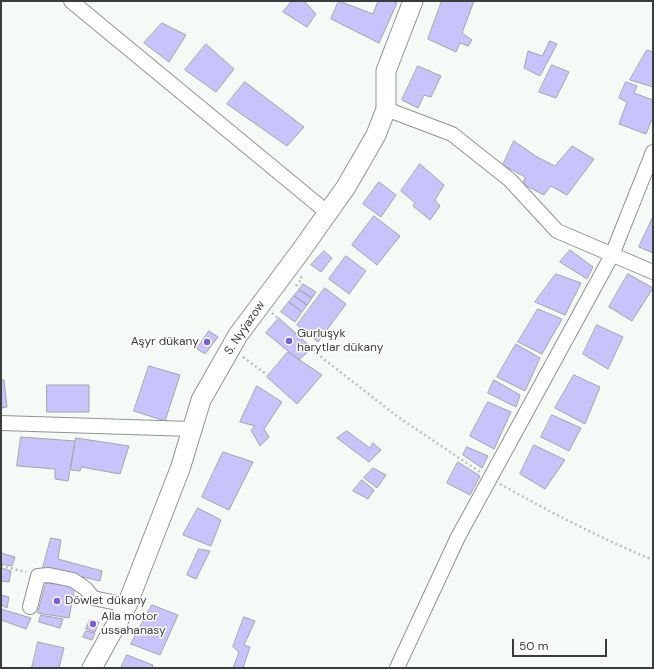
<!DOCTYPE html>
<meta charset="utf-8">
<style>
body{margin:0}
#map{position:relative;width:654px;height:669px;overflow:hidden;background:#f5faf6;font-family:"DM Sans",sans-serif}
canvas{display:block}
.frame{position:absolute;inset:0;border:2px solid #3b3d3c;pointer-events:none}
.scale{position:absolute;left:512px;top:639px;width:95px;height:18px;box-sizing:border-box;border:2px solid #3b3d3c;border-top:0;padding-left:5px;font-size:12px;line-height:14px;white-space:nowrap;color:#3b3d3c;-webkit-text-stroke:3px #fff;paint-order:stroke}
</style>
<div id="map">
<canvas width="654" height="669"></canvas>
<div class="frame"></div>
<div class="scale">50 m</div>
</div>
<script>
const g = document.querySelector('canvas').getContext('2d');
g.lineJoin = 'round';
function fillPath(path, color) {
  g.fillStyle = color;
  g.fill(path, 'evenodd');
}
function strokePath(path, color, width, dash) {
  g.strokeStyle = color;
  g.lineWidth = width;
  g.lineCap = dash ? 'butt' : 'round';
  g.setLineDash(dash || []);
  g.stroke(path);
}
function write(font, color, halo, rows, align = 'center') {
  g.font = font + ' "DM Sans",sans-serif';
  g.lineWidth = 3;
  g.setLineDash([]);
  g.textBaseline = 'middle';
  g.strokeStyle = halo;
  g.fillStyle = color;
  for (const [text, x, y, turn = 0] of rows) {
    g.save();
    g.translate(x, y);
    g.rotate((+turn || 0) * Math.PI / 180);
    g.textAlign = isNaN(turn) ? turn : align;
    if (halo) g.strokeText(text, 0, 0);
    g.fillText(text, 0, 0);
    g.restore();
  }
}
const building = new Path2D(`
 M 292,1 L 304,1 L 316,14 L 307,27 L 283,12 Z
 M 339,1 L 373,14 L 378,1 L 393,1 L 397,3 L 379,43 L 331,19 Z
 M 442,1 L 474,1 L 462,33 L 472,40 L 468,46 L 460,43 L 456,52 L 428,39 Z
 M 162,23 L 186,35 L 169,62 L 144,43 Z
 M 550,41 L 557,44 L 540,76 L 524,68 L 528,51 L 542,56 Z
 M 206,44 L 234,69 L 216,92 L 185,70 Z
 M 647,50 L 653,52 L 653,87 L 630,80 Z
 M 552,65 L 569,72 L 556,98 L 539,92 Z
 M 418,66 L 441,76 L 431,97 L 424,95 L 418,108 L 402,100 Z
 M 245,82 L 304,127 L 287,146 L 227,104 Z
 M 626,82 L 637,86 L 634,93 L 653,100 L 653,117 L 646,134 L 619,124 L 627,102 L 619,98 Z
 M 514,141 L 537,157 L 555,166 L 572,146 L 594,159 L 567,195 L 551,186 L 544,195 L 523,184 L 525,177 L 503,165 Z
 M 420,164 L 444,185 L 435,200 L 440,206 L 430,220 L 413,206 L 415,203 L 401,191 Z
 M 379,182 L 396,195 L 381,217 L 363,204 Z
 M 374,216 L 400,236 L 377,265 L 352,245 Z
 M 653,217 L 653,253 L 639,247 Z
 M 570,250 L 593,267 L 587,279 L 560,262 Z
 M 324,251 L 332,258 L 321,272 L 311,265 Z
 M 346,256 L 366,271 L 349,294 L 329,279 Z
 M 556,274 L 581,283 L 565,315 L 535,302 Z
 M 628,274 L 653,288 L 632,321 L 609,307 Z
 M 303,284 L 316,292 L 312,298 L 299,290 Z
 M 325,288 L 346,304 L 318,342 L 297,325 Z
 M 299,290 L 312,298 L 307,305 L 294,296 Z
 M 294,296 L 307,305 L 302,312 L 289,302 Z
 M 289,302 L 302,312 L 295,322 L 281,312 Z
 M 538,309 L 562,319 L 542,354 L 518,342 Z
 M 279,318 L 312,348 L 299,360 L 266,333 Z
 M 597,325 L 623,337 L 608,369 L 583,354 Z
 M 209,331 L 218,337 L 205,354 L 197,349 Z
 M 516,344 L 540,358 L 525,391 L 497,377 Z
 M 288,352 L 322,375 L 297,404 L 267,377 Z
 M 149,366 L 180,375 L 165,421 L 134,411 Z
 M 574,375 L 600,387 L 585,424 L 555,408 Z
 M 1,380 L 4,380 L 7,407 L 1,408 Z
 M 494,380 L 520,395 L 516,407 L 488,393 Z
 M 47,385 L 89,385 L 89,412 L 47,412 Z
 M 257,386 L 282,402 L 264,429 L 269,437 L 260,446 L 251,430 L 255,426 L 240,422 Z
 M 488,402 L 511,412 L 494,449 L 470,436 Z
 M 552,415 L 581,428 L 569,451 L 541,437 Z
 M 347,431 L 370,448 L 373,443 L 381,450 L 369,462 L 337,438 Z
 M 21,437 L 75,441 L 68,481 L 55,479 L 55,469 L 17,466 Z
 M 76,438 L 129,446 L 120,474 L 81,467 L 80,471 L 71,470 Z
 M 534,445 L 565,460 L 545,489 L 520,474 Z
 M 467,447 L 488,456 L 482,468 L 463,455 Z
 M 223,452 L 253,462 L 229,510 L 202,497 Z
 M 458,462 L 480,476 L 470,495 L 447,483 Z
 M 373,468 L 386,475 L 377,488 L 364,478 Z
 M 362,480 L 374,490 L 368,499 L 353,491 Z
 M 198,508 L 221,520 L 211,546 L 183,535 Z
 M 51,538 L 61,540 L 58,559 L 102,571 L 100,581 L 43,568 Z
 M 199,549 L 210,551 L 196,579 L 187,575 Z
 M 1,553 L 15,557 L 12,566 L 1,564 Z
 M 1,568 L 11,571 L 9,582 L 1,581 Z
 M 46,583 L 75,586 L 69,618 L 38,613 Z
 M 1,595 L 9,597 L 7,608 L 1,605 Z
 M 152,605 L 178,615 L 160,655 L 131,644 Z
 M 1,609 L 31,618 L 26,629 L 1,620 Z
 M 41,615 L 63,619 L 60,628 L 39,622 Z
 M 244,617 L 255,621 L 244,645 L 250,647 L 243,668 L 233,668 L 239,652 L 233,647 Z
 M 90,620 L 99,622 L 95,632 L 86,629 Z
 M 86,631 L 95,633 L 92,640 L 83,637 Z
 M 38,642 L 64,648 L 59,668 L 32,668 Z
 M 127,655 L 153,665 L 152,668 L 121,668 Z`);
fillPath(building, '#c9c3fb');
strokePath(building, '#a4a4a9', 1);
const street = new Path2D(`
 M 71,1 L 328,213
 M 386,109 L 452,134 L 510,180 L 557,231 L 653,272
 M 1,423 L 192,429
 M 30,607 L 38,576 L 49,575 L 73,580 L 86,589 L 93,598 L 127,605
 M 397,668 L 458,537 L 612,255 L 653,152`);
const secondary = new Path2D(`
 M 92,668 L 127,605 L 180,469 L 201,400 L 238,335 L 300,252 L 346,187 L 376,135 L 386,109 L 386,71 L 413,1`);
strokePath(street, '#909591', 16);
strokePath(secondary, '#909591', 21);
strokePath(new Path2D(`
 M 296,286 L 302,278 L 300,276
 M 272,313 L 325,360 L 398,417 L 480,472
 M 243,357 L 266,374
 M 500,484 C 550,512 600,538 653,560
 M 1,566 L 26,572`), '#bbc0bc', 2.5, [2, 3]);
strokePath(street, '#fff', 14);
strokePath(secondary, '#fff', 19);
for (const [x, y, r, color] of [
 [289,341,4,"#7a5ed9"],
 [207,342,4,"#7a5ed9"],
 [57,601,4,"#7a5ed9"],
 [93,624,4,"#7a5ed9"]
]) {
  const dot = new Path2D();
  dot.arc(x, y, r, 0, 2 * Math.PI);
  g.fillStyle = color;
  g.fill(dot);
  strokePath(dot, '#fff', 1.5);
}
write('12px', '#3b3d3c', '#fff', [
 ["S. Nyýazow",245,328,-56]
]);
write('12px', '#3b3d3c', '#fff', [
 ["Gurluşyk",297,334],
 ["harytlar dükany",297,348],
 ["Aşyr dükany",199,342,"right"],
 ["Döwlet dükany",65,601],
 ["Alla motor",101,617],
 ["ussahanasy",101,631]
], 'left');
</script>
